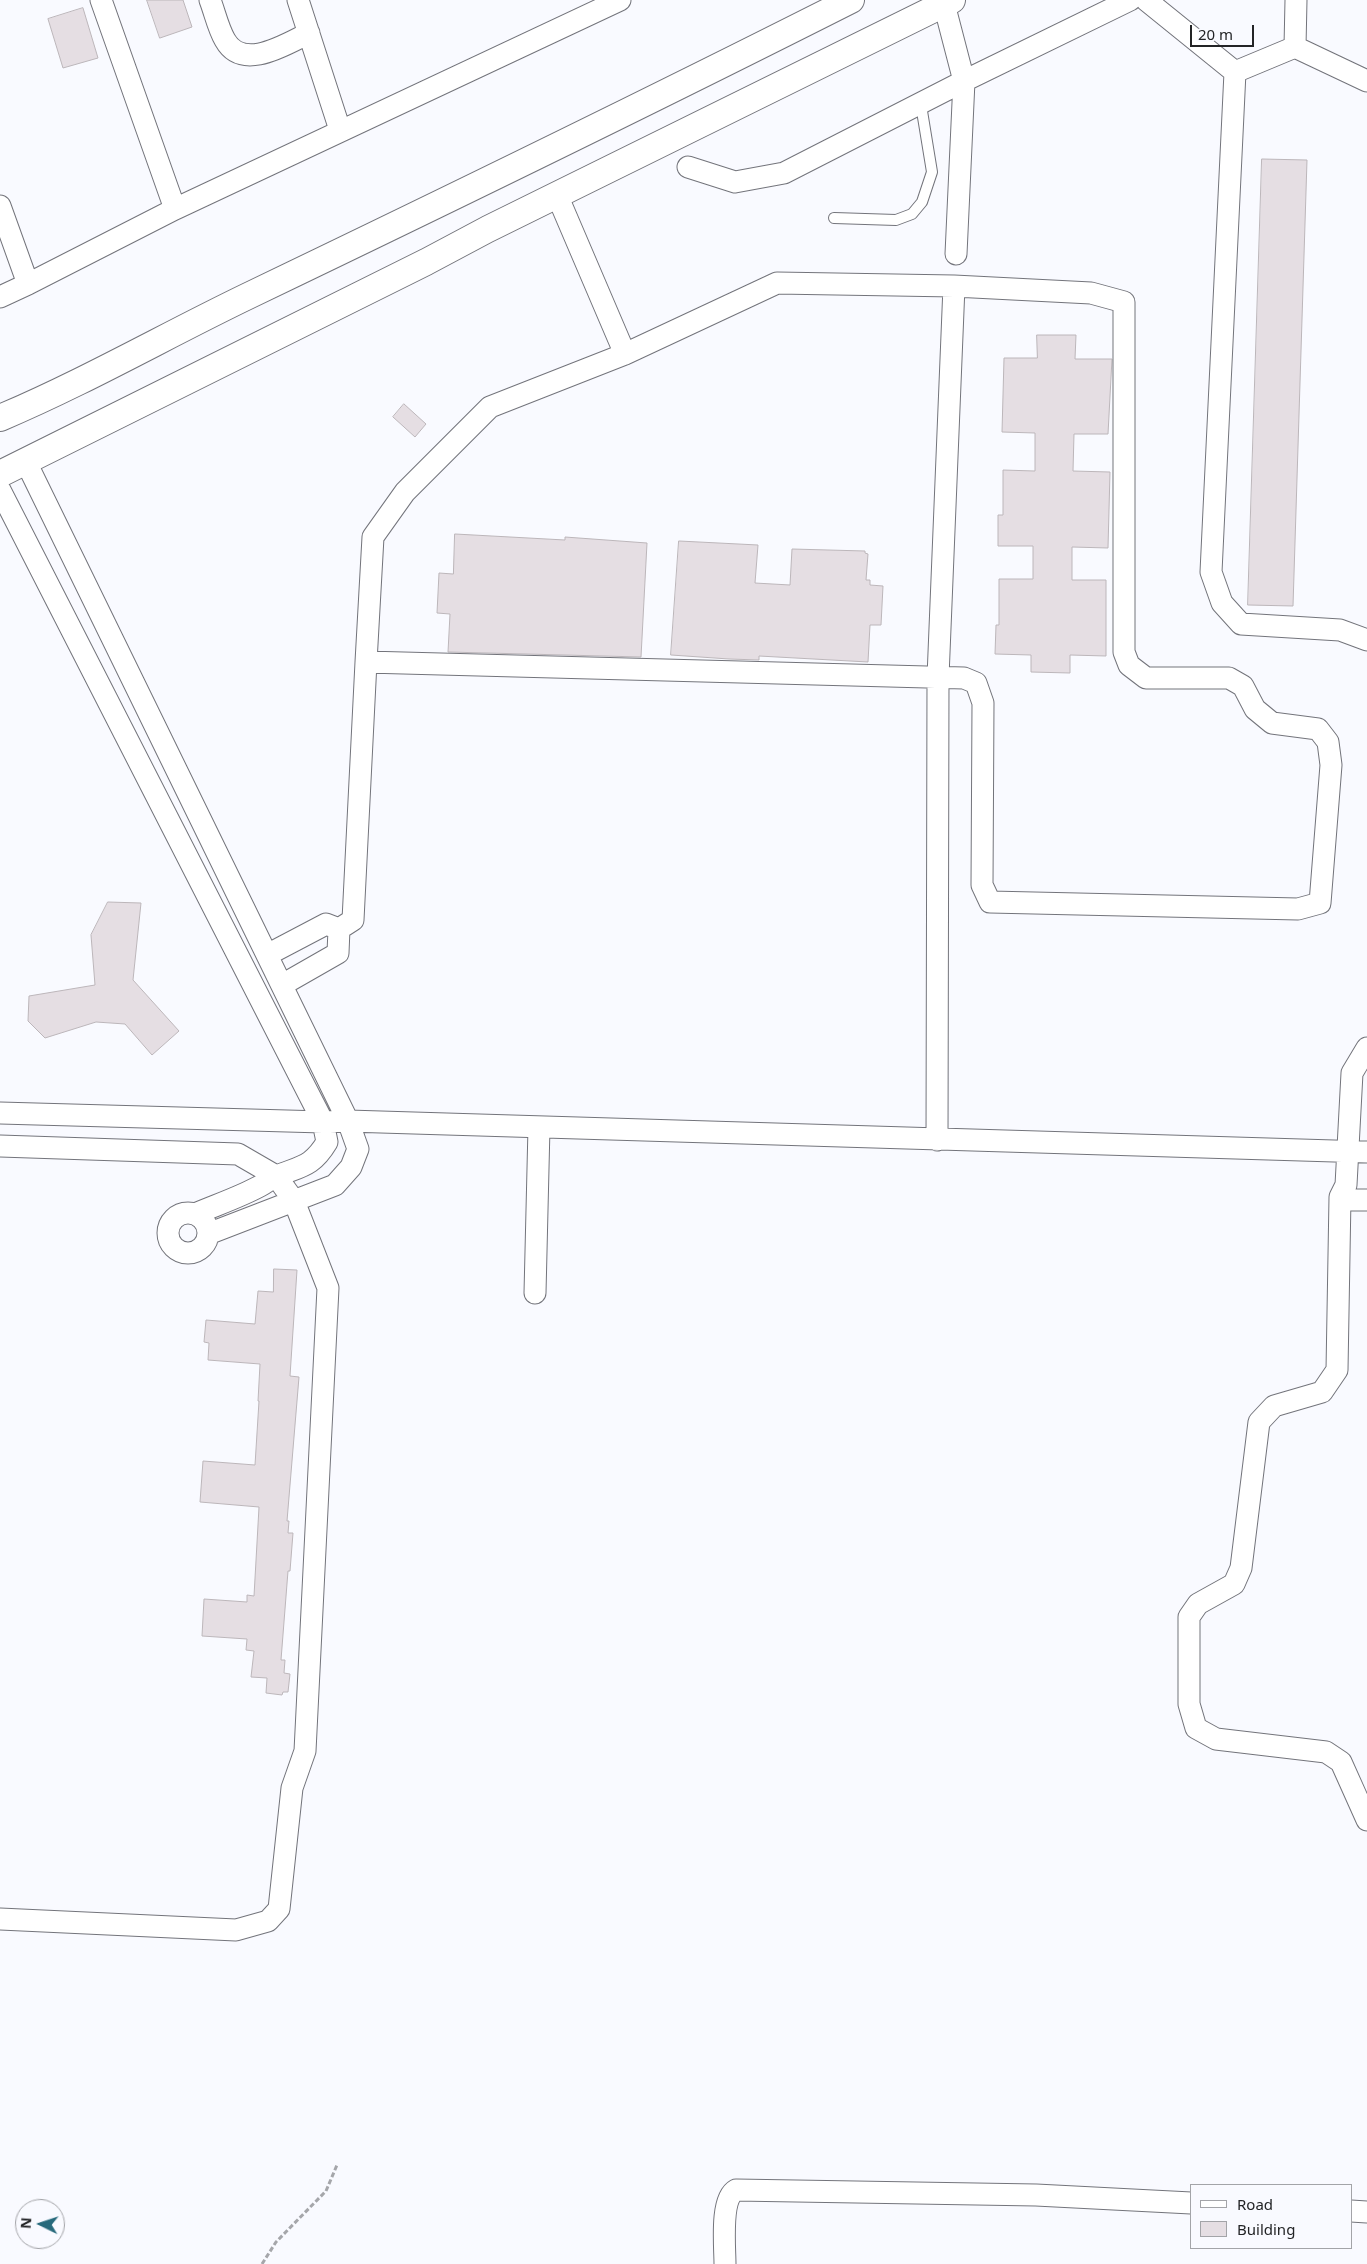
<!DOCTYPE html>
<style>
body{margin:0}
#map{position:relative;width:1367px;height:2264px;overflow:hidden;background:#f9faff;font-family:"Noto Sans",sans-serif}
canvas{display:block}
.legend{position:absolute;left:1190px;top:2184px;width:162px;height:65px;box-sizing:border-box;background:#f9faff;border:1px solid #a3a4a8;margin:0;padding:6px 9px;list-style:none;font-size:15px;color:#232426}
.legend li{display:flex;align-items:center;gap:10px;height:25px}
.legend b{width:25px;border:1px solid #a3a4a8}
.north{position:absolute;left:15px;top:2199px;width:50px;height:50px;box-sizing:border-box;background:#f9faff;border:1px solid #a3a4a8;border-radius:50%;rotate:274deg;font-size:14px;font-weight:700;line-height:20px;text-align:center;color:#232426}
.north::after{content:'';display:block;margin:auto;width:18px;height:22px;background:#276a7c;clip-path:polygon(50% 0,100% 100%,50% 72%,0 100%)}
.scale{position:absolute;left:1190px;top:25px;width:64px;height:22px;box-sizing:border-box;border:2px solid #232426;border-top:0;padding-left:6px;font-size:15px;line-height:18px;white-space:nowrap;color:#232426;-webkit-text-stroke:4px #f9faff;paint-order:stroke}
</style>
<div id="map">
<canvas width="1367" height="2264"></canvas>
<ul class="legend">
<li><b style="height:6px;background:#fff"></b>Road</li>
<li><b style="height:14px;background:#e5dee3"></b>Building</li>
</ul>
<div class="north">N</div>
<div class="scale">20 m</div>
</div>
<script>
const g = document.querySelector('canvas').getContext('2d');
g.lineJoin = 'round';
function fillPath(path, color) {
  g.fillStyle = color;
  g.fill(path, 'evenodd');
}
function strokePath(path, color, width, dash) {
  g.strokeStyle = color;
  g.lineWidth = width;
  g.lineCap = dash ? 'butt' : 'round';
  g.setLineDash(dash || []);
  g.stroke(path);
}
const building = new Path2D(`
 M 147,0 L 183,0 L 192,27 L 160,38 Z
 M 83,8 L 98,58 L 63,68 L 48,19 Z
 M 1262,159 L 1307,160 L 1293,606 L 1248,605 Z
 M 1037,335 L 1076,335 L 1075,359 L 1112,359 L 1108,434 L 1074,434 L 1073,471 L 1110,472 L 1108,548 L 1072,547 L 1072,580 L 1106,580 L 1106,656 L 1070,655 L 1070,673 L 1031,672 L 1031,655 L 995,654 L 996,625 L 999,625 L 999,579 L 1033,579 L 1033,546 L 998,546 L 998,515 L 1003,515 L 1003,470 L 1035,471 L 1035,433 L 1002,432 L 1004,358 L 1037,358 Z
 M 404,404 L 426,424 L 415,437 L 393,417 Z
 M 455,534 L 565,540 L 565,537 L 647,543 L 641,657 L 448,652 L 450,614 L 437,613 L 439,573 L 453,574 Z
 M 679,541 L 758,545 L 755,583 L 790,585 L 792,549 L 865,551 L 865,553 L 868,554 L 866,580 L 870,580 L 870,585 L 883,586 L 881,625 L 870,625 L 868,662 L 759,656 L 759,660 L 729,659 L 671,655 Z
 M 108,902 L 141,903 L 133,980 L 179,1031 L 152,1055 L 125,1024 L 96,1022 L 45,1038 L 28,1021 L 29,996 L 95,985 L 91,935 Z
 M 274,1269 L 297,1270 L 290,1376 L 299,1377 L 287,1521 L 289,1521 L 288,1533 L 293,1533 L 290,1571 L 288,1571 L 281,1660 L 285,1660 L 284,1673 L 290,1674 L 288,1692 L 283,1692 L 282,1695 L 266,1693 L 267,1678 L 251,1677 L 254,1651 L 246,1650 L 247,1639 L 202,1636 L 204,1599 L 247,1602 L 247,1595 L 254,1596 L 259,1507 L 200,1502 L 203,1461 L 255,1465 L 259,1401 L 258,1401 L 260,1364 L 208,1360 L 209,1343 L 204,1342 L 206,1320 L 255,1324 L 258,1291 L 273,1292 Z`);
fillPath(building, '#e5dee3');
strokePath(building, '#bcb6ba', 1);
const service = new Path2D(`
 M 834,218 L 896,220 L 912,214 L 922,202 L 932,172 L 921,105`);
const minor = new Path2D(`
 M 101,0 L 175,209
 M 210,0 C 215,13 218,28 225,40 C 243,72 286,44 309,33
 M 298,0 L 340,130
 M 1146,0 L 1235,72 L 1211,572 L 1222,603 L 1241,624 L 1340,630 L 1367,640
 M 944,4 L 964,81 L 956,254
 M 1295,47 L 1296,0
 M 1235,72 L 1295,47 L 1367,81
 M 688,167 L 735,182 L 784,173 L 964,81 L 1130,0
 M 557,195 L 625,354
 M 0,206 L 28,284
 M 0,297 L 28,284 L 175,209 L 620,0
 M 26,462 L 348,1121 L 358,1149 L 351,1167 L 335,1185 L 208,1234
 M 0,490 L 323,1122 L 327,1142 C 312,1167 301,1166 277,1176 C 271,1178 266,1183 260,1186 C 240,1197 216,1205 195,1214
 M 267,955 L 326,924 L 339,929 L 353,920 L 366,662 L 964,678 L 976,683 L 983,703 L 982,885 L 990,902 L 1298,909 L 1320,903 L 1331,765 L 1328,742 L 1318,729 L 1272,723 L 1255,709 L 1243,686 L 1229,678 L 1146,678 L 1129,665 L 1124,652 L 1124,302 L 1091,293 L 954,286 L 777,283 L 625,354 L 490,407 L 405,492 L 373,537 L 366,662
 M 282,985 L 338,953 L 339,929
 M 1367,1048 L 1352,1073 L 1346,1185 L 1340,1197 L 1337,1370 L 1322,1392 L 1274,1406 L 1259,1422 L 1241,1568 L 1234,1584 L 1198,1604 L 1189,1617 L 1189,1704 L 1196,1728 L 1216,1739 L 1326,1752 L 1341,1762 L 1367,1820
 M 0,1113 L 323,1122 L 348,1121 L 1367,1152
 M 937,1140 L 938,677 L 954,286
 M 0,1146 L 238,1154 L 276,1176 L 294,1201 L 328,1288 L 305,1751 L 292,1788 L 279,1909 L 268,1921 L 236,1930 L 0,1919
 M 1340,1200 L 1367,1200
 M168 1233a20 20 0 1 1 40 0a20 20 0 1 1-40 0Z
 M 535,1293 L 539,1127
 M 1351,2211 L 1367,2212
 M 725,2264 C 725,2247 720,2199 736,2190 L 1036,2195 L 1191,2203`);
const tertiary = new Path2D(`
 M 0,418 C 85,382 165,336 248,296 C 450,199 651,101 851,0
 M 0,474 L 426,262 L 488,229 L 952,0`);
strokePath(service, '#73747b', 12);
strokePath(minor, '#73747b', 23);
strokePath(tertiary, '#73747b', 28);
strokePath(new Path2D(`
 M 262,2264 L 276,2242 L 326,2191 L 337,2165`), '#a5a6aa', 3, [5, 2.5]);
strokePath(service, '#fff', 10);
strokePath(minor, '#fff', 21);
strokePath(tertiary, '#fff', 26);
</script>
